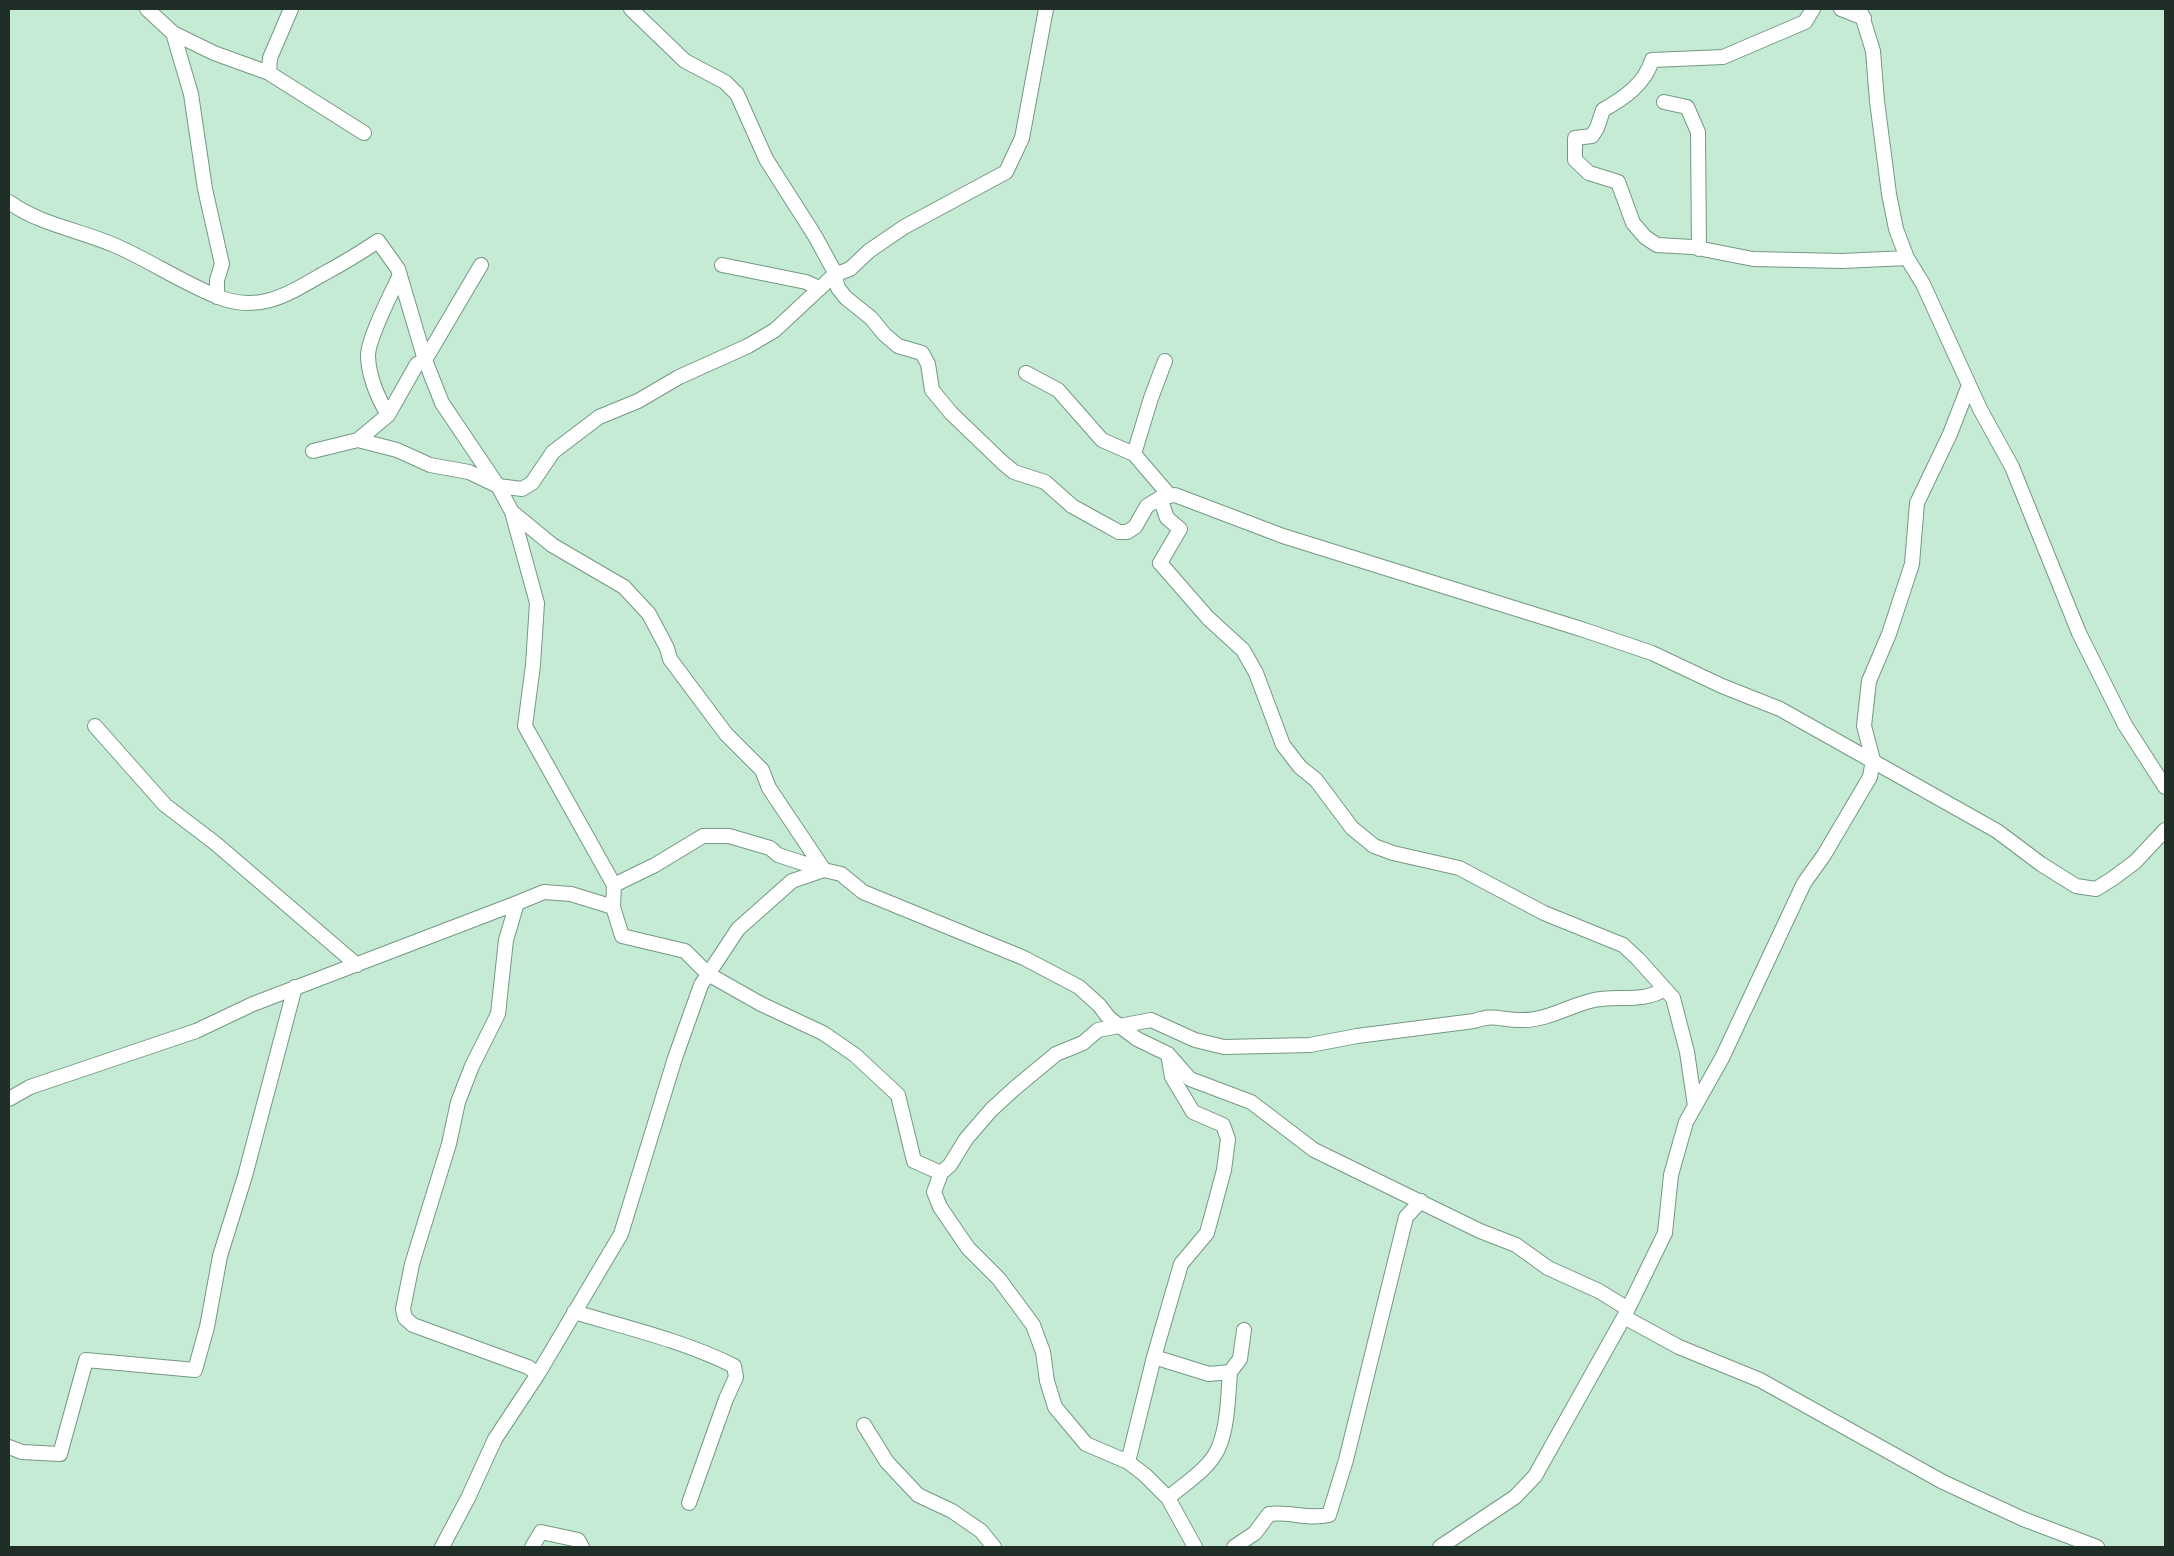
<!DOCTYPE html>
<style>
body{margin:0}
#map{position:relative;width:2174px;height:1556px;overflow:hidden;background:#c5ebd4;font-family:"Playfair Display",serif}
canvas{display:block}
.frame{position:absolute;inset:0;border:10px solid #1f2e26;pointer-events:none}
</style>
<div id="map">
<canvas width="2174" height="1556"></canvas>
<div class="frame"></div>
</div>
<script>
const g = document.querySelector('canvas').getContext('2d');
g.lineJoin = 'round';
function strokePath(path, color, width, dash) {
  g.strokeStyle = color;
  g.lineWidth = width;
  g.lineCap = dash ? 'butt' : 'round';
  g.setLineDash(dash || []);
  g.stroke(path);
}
const minor = new Path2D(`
 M 147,9 L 173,33 L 214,53 L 269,73
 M 291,9 L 270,58 L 269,73 L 364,133
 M 631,9 L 685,61 L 725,82 L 737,94 L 766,159 L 815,236 L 833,269 L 838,288 L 846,298 L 871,318 L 884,334 L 898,346 L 922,353 L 928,364 L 932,390 L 951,413 L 1002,462 L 1014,472 L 1045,482 L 1072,506 L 1099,521 L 1119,532 L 1127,532 L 1135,527 L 1147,506 L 1160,498 L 1175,495 L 1283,536 L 1581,629 L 1652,653 L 1722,686 L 1780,709 L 1997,831 L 2041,864 L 2076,886 L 2096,889 L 2112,879 L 2135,862 L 2165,830
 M 1813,9 L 1805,22 L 1723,57 L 1652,60 C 1645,84 1624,98 1603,110 L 1597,128 L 1592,136 L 1575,138 L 1575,160 L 1589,173 L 1618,182 L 1633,223 L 1645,237 L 1657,245 L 1692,247 L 1753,259 L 1842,261 L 1907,258
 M 1841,9 L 1864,18
 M 1860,9 L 1873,51 L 1877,101 L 1889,194 L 1896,229 L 1907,258 L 1923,284 L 1980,409 L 2012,467 L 2079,633 L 2125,725 L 2165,787
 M 173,33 L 191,94 L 205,189 L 222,264 L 217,280 L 217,297
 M 1664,102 L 1687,107 L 1698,132 L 1699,249
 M 9,202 C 39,224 79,230 114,245 C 149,260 181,282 216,296 C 258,314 287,295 323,274 C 342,264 360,253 378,241 L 398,269 L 425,360 L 442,403 L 498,486 L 512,512 L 537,603 L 533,665 L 525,726 L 614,885 L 613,907 L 571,894 L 544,892 L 517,903
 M 722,265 L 806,282 L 819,288
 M 1026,373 L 1058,390 L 1102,440 L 1134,454 L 1170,496
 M 388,415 C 378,398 369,377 368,357 C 367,340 392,292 400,275
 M 358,440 L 388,415 L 417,364 L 425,360 L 481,265
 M 313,451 L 358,440 L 397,450 L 430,465 L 469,472 L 498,486 L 522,489 L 532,483 L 553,452 L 599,417 L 638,401 L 679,377 L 748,346 L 775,330 L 834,275 L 850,269 L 869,251 L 904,227 L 1006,172 L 1022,138 L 1046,9
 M 1134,454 L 1151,398 L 1165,361
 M 1160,498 L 1167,518 L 1180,529 L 1160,563 L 1208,618 L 1243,650 L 1256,673 L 1283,745 L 1300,767 L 1316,780 L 1352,828 L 1374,846 L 1393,853 L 1459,868 L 1544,913 L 1623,945 L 1638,959 L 1673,998 L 1687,1052 L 1695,1106
 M 512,512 L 552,545 L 624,587 L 649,614 L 667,648 L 670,659 L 726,734 L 762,770 L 769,788 L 824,870
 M 95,726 L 165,805 L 215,843 L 357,965
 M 614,885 L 655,865 L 703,836 L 729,836 L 770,848 L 778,855 L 824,870
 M 613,907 L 622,936 L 685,951 L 708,974 L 761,1004 L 823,1033 L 855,1055 L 898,1095 L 914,1161 L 941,1173
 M 9,1099 L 30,1087 L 196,1031 L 253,1004 L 517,903 L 506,940 L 498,1014 L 472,1066 L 458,1102 L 449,1144 L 412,1264 L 403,1309 L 405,1318 L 413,1325 L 528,1367 L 538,1374
 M 574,1312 C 628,1328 684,1341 734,1366 L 736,1377 L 726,1399 L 689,1503
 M 1624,1317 L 1679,1347 L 1760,1380 L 1943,1482 L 2023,1519 L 2097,1547
 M 1154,1357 L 1181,1264 L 1207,1233 L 1224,1170 L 1228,1139 L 1223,1125 L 1193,1112 L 1172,1077 L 1168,1054
 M 864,1425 L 887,1462 L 918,1495 L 952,1511 L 981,1531 L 994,1547
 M 9,1447 L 22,1452 L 60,1454 L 86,1360 L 195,1370 L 207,1327 L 220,1256 L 245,1176 L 295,987
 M 1128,1462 L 1154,1357 L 1209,1374 L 1230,1372 L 1240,1359 L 1244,1330
 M 1168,1498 C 1184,1484 1209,1469 1218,1449 C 1228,1427 1228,1396 1230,1372
 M 442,1547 L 468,1498 L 495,1439 L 538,1374 L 621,1234 L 675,1058 L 701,985 L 738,929 L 792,881 L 824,870 L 841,874 L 863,892 L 1024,958 L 1079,987 L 1099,1005 L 1109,1018 L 1137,1039 L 1168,1054 L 1190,1079 L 1251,1102 L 1314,1150 L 1480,1231 L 1516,1245 L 1548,1268 L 1599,1291 L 1628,1309
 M 532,1547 L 541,1532 L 578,1540 L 582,1547
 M 1195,1547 L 1168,1498 L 1145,1475 L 1128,1462 L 1086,1444 L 1055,1407 L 1047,1381 L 1043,1352 L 1033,1325 L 999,1279 L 968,1248 L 940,1207 L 934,1192 L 941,1173 L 950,1165 L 966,1139 L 991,1110 L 1015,1088 L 1056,1054 L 1083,1043 L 1098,1030 L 1151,1020 L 1195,1040 L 1224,1047 L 1310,1045 L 1357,1036 L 1474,1021 C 1495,1013 1502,1021 1523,1020 C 1547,1020 1567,1007 1590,1001 C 1616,994 1641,1004 1665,989
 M 1234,1547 L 1255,1533 L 1269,1514 C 1290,1511 1308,1520 1329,1515 L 1346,1460 L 1406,1217 L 1421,1201
 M 1440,1547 L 1515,1497 L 1535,1476 L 1624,1317 L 1665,1233 L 1671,1175 L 1686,1122 L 1722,1058 L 1804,883 L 1824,855 L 1870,777 L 1873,760 L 1864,726 L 1869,681 L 1889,634 L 1912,564 L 1917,503 L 1950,434 L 1969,385`);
strokePath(minor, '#749884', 16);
strokePath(minor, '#fff', 14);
</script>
